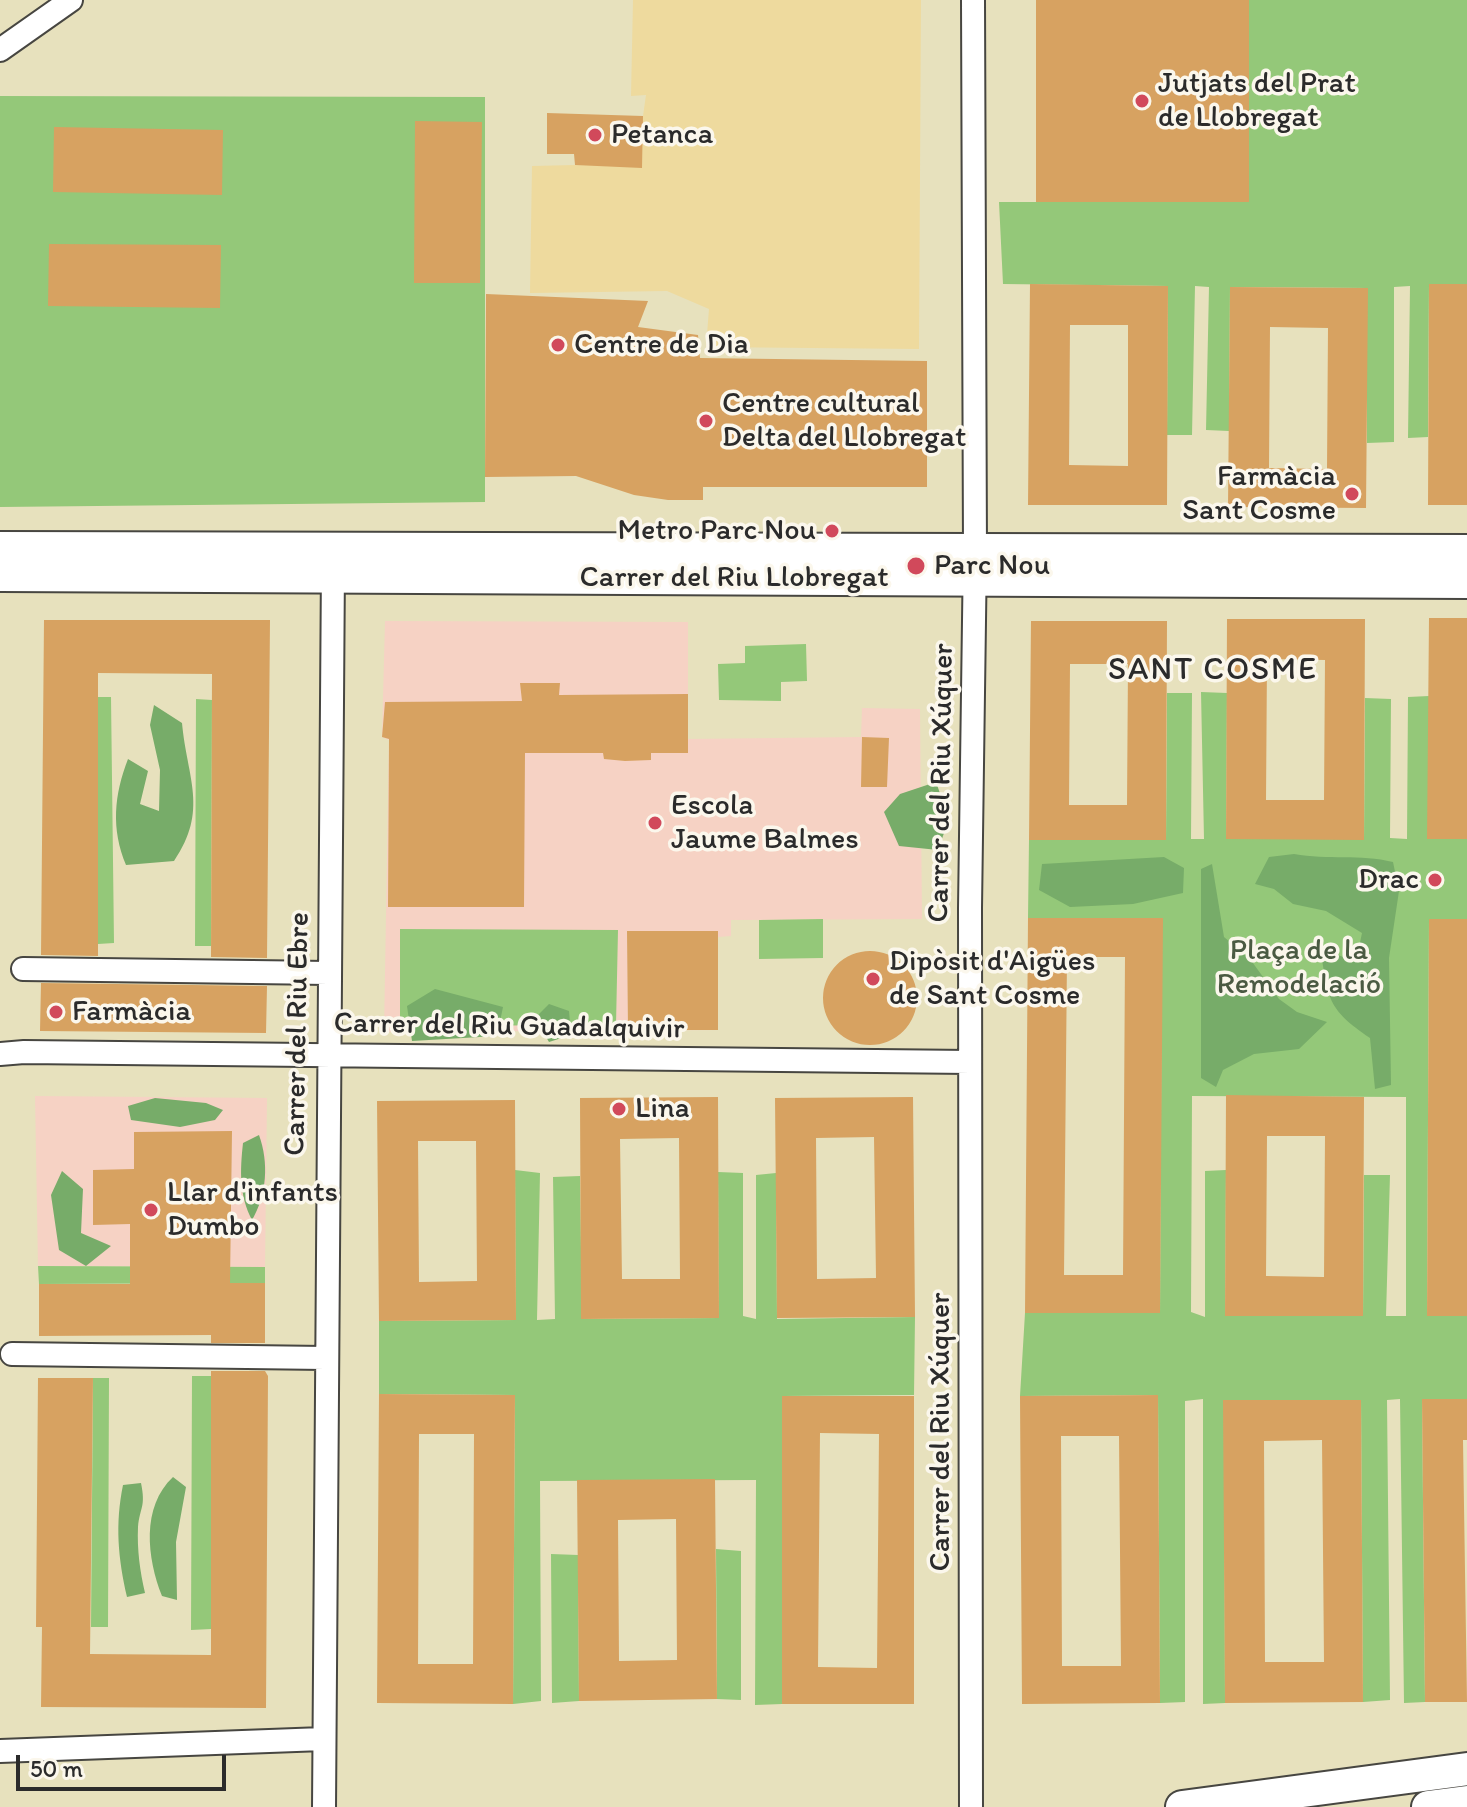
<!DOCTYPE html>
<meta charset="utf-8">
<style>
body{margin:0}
#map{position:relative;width:1467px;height:1807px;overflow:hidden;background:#e7e1bd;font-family:Itim,sans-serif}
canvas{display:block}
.scale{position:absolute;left:16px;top:1755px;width:210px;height:36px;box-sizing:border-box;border:4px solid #2b2b2b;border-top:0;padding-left:10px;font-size:24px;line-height:28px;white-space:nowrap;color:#2b2b2b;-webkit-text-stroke:6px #fbf7ec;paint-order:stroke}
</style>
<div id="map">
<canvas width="1467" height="1807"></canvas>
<div class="scale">50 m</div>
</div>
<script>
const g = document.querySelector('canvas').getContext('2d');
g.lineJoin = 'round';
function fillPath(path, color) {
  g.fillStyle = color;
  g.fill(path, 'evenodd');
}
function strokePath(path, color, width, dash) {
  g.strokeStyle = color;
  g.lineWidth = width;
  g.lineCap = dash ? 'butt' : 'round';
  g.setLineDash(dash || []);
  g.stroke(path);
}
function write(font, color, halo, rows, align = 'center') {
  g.font = font + ' Itim,sans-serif';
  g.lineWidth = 7;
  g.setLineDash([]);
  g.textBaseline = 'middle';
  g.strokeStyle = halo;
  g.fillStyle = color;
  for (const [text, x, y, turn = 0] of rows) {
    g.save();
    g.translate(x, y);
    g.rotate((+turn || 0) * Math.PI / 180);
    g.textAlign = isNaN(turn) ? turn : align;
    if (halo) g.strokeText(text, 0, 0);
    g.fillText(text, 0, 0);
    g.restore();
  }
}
fillPath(new Path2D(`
 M 385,621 L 688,622 L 688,739 L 861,737 L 862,708 L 920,709 L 922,919 L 731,920 L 731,936 L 718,937 L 718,1030 L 384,1032 L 389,740 L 382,737 Z
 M 35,1096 L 267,1098 L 265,1267 L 38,1266 Z`), '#f6d2c4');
fillPath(new Path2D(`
 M 1249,0 L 1467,0 L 1467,284 L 1429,284 L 1428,437 L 1408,438 L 1410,286 L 1394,287 L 1394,442 L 1367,443 L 1367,288 L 1230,287 L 1229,431 L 1206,430 L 1209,287 L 1195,286 L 1192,435 L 1167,435 L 1168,286 L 1003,284 L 999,202 L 1248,202 Z
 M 0,96 L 485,97 L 485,502 L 0,507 Z
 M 806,644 L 807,681 L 781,682 L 781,701 L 719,700 L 718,664 L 745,663 L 745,646 Z
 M 1201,692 L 1227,693 L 1226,839 L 1364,839 L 1365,698 L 1391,699 L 1390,838 L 1407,839 L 1408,697 L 1429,696 L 1467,839 L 1467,919 L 1429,920 L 1427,1315 L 1467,1316 L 1467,1399 L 1422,1400 L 1425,1702 L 1404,1703 L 1400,1399 L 1387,1400 L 1390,1700 L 1363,1702 L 1361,1400 L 1224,1400 L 1225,1703 L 1203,1704 L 1203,1399 L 1185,1401 L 1185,1702 L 1160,1703 L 1158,1395 L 1020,1396 L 1025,1313 L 1160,1313 L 1162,918 L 1028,918 L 1029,840 L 1166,840 L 1167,693 L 1192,693 L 1191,839 L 1204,839 ZM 1192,1096 L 1406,1097 L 1406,1316 L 1386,1316 L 1390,1175 L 1364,1175 L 1363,1316 L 1225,1315 L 1226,1170 L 1205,1171 L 1205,1317 L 1191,1312 Z
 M 98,697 L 111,697 L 114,943 L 98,944 Z
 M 196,699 L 212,700 L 211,946 L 195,946 Z
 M 823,919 L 823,958 L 759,959 L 759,920 Z
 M 400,929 L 618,930 L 616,1025 L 400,1026 Z
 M 515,1170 L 540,1173 L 537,1320 L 555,1319 L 553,1177 L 580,1176 L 582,1319 L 719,1318 L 718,1172 L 743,1173 L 743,1316 L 756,1319 L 756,1175 L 776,1173 L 777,1319 L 915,1317 L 914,1395 L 782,1396 L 782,1704 L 755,1705 L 756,1480 L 540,1481 L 541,1701 L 513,1704 L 515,1395 L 379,1394 L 379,1321 L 516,1320 Z
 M 38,1266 L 265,1267 L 265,1283 L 39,1284 Z
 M 192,1376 L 211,1376 L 211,1629 L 191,1630 Z
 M 93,1378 L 109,1378 L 108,1627 L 91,1627 Z
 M 716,1549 L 741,1551 L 741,1700 L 717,1699 Z
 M 551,1554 L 578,1555 L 579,1701 L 552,1703 Z`), '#94c879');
fillPath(new Path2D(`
 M 154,705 L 182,723 C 187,778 209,810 174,861 L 126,865 C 111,829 114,795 128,759 L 148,771 L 140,804 L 159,811 L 160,770 L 150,725 Z
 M 936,782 L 949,819 L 938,850 L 899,846 L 884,812 L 900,794 Z
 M 1294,854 C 1328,860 1360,854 1393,862 L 1399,891 L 1389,958 L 1391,1085 L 1375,1089 L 1370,1038 C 1326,1008 1329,999 1320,948 L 1356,962 L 1362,933 L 1326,911 L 1293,904 L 1274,889 L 1255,884 L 1269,857 Z
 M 1164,857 L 1184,868 L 1183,893 L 1133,904 L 1070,907 L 1039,890 L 1042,864 Z
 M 1212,864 L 1224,937 L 1250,959 L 1279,999 L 1297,1012 L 1327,1022 L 1299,1049 L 1254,1054 L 1223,1070 L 1216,1087 L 1201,1078 L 1201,869 Z
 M 435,989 L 503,1007 L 497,1036 L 412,1041 L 407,1006 Z
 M 549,1004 L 569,1011 L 571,1035 L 549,1042 L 535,1018 Z
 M 155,1098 L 206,1103 L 223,1110 L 215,1120 L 180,1127 L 131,1120 L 128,1106 Z
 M 259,1135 C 269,1162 267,1195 252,1220 C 239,1195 240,1171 243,1143 Z
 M 62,1171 L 83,1189 L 81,1233 L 111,1246 L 86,1266 L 59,1250 L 51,1195 Z
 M 173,1477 L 186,1487 L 176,1542 L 177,1600 L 162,1596 C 147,1558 141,1507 173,1477 Z
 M 141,1483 C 146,1507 140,1507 138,1527 C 137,1550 140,1571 145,1593 L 127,1597 C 118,1558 115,1524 123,1485 Z`), '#77ac69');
fillPath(new Path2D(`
 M 633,0 L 921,0 L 919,349 L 706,347 L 709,309 L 667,291 L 530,293 L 532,166 L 575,165 L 643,116 L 646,95 L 631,96 Z`), '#eeda9e');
fillPath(new Path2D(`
 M 1036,0 L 1249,0 L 1249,202 L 1036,202 Z
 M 547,113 L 643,116 L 642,168 L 575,165 L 574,154 L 547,154 Z
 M 415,121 L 482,122 L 480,283 L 414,283 Z
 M 54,127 L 223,130 L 222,195 L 53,192 Z
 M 49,244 L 221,245 L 220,308 L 48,306 Z
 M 1030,284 L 1168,286 L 1167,505 L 1028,505 ZM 1070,325 L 1128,325 L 1128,466 L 1069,465 Z
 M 1429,284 L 1467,284 L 1467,505 L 1428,505 Z
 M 1230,287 L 1368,288 L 1366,508 L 1228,507 ZM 1270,327 L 1328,328 L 1327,469 L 1269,468 Z
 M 486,294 L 648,301 L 638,327 L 698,335 L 700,358 L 927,361 L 927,487 L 703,487 L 703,500 L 668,500 L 634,495 L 576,476 L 485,477 Z
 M 1429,618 L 1467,618 L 1467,839 L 1427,839 Z
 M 1227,619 L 1365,619 L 1364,840 L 1226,839 ZM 1267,659 L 1325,660 L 1324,800 L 1266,800 Z
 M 44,620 L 270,620 L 267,958 L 211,957 L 212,674 L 98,673 L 98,956 L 41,955 Z
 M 1031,621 L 1167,621 L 1166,840 L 1029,840 ZM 1070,664 L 1128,664 L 1127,805 L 1069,805 Z
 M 520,683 L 560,683 L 559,695 L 688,694 L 688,753 L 651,753 L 651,760 L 625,761 L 604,759 L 603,753 L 525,753 L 524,907 L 388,907 L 389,739 L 382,737 L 385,702 L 522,701 Z
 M 862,737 L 889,738 L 887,787 L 861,787 Z
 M 1028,918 L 1163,918 L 1160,1313 L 1025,1313 ZM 1067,957 L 1125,957 L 1123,1275 L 1064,1275 Z
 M 1429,919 L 1467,919 L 1467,1316 L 1427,1316 Z
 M 627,931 L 718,931 L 718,1030 L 628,1030 Z
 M823 998a47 47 0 1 1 94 0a47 47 0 1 1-94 0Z
 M 41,983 L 267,986 L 266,1033 L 40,1031 Z
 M 1226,1095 L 1364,1097 L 1363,1316 L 1225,1316 ZM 1267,1136 L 1325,1136 L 1324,1277 L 1266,1276 Z
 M 718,1097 L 719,1318 L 581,1319 L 580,1098 ZM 679,1138 L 680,1279 L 622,1279 L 620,1139 Z
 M 913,1097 L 915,1317 L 777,1318 L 775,1098 ZM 874,1137 L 876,1278 L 817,1279 L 816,1138 Z
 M 515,1100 L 516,1320 L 379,1321 L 377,1101 ZM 418,1141 L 476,1141 L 477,1281 L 419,1282 Z
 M 232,1131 L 230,1283 L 265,1283 L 265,1343 L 211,1343 L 211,1335 L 39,1336 L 39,1284 L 130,1284 L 130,1224 L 93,1225 L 93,1170 L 134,1169 L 134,1132 Z
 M 211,1371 L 265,1371 L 268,1376 L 266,1708 L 41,1707 L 42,1627 L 36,1627 L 38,1378 L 93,1378 L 90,1654 L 211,1655 Z
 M 379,1394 L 515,1395 L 513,1704 L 377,1703 ZM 419,1434 L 474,1434 L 473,1664 L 418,1664 Z
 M 1158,1395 L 1160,1703 L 1022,1704 L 1020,1396 ZM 1061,1436 L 1119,1436 L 1121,1666 L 1062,1666 Z
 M 782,1396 L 914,1396 L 914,1704 L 782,1704 ZM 820,1433 L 879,1434 L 877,1668 L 818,1667 Z
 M 1422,1399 L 1467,1399 L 1467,1440 L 1463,1440 L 1467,1702 L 1425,1702 Z
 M 1223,1400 L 1361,1400 L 1363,1702 L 1225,1703 ZM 1322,1440 L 1324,1662 L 1265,1662 L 1264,1441 Z
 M 715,1479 L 717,1699 L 579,1701 L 577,1480 ZM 676,1519 L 677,1660 L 619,1661 L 618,1520 Z`), '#d7a261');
const street = new Path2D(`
 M 0,50 L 71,0
 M 23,969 L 328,973
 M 0,1054 L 24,1052 L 970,1062
 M 12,1354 L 325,1358
 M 0,1751 L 323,1739
 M 324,1807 L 333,564
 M 971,1807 L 970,908 L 975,549 L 973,0`);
const secondary = new Path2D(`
 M 0,548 L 1467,551
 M 0,575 L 1467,582
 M 1182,1807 L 1467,1769
 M 1428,1807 L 1467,1802`);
strokePath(street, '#474641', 26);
strokePath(secondary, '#474641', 36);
strokePath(street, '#fff', 22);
strokePath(secondary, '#fff', 32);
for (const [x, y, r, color] of [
 [1142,101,8,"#d1495b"],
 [595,135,8,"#d1495b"],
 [558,345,8,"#d1495b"],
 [706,421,8,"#d1495b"],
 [1352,494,8,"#d1495b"],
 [832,531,8,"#d1495b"],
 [916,566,10,"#d1495b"],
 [655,823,8,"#d1495b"],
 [1435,880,8,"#d1495b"],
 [873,979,8,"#d1495b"],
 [56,1012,8,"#d1495b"],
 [619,1109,8,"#d1495b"],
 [151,1210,8,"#d1495b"]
]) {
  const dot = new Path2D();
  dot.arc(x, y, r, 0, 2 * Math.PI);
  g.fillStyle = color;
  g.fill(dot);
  strokePath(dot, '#fbf7ec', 3);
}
write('30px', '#2b2b2b', '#fbf7ec', [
 ["Jutjats del Prat",1158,84],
 ["de Llobregat",1158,118],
 ["Petanca",611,135],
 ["Centre de Dia",574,345],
 ["Centre cultural",722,404],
 ["Delta del Llobregat",722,438],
 ["Farmàcia",1336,477,"right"],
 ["Sant Cosme",1336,511,"right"],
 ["Metro Parc Nou",816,531,"right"],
 ["Parc Nou",934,566],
 ["Escola",671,806],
 ["Jaume Balmes",671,840],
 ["Drac",1419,880,"right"],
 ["Dipòsit d'Aigües",889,962],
 ["de Sant Cosme",889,996],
 ["Farmàcia",72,1012],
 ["Lina",635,1109],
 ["Llar d'infants",167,1193],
 ["Dumbo",167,1227]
], 'left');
write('30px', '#2b2b2b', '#fbf7ec', [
 ["Carrer del Riu Llobregat",734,578],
 ["Carrer del Riu Xúquer",942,783,-89],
 ["Carrer del Riu Guadalquivir",509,1027,1],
 ["Carrer del Riu Ebre",298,1034,-89],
 ["Carrer del Riu Xúquer",941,1432,-90]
]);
write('30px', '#4a5a42', '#fbf7ec', [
 ["Plaça de la",1299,951],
 ["Remodelació",1299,985]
]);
g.letterSpacing = '2px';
write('32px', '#2b2b2b', '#fbf7ec', [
 ["SANT COSME",1213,671]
]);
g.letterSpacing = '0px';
</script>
